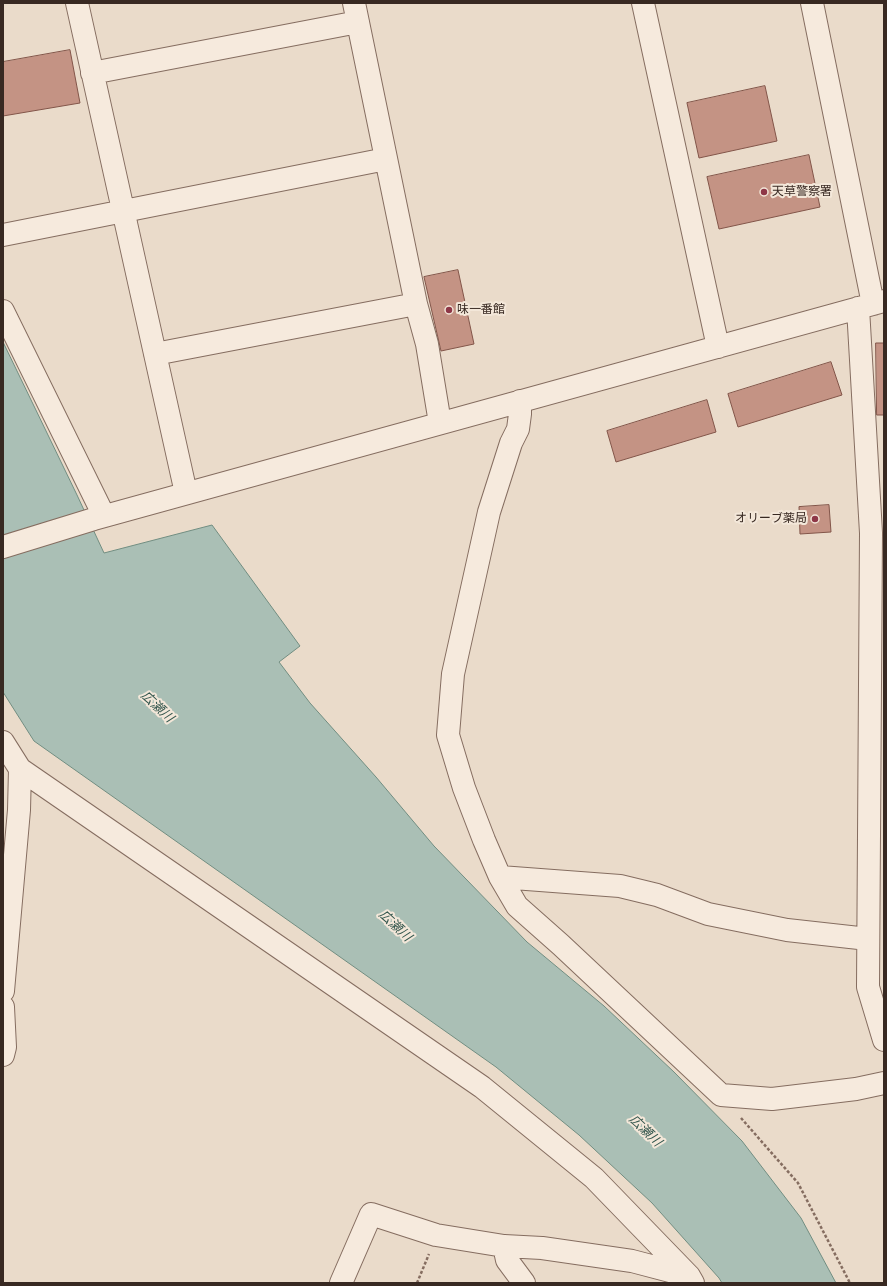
<!DOCTYPE html>
<meta charset="utf-8">
<style>
body{margin:0}
#map{position:relative;width:887px;height:1286px;overflow:hidden;background:#eadbca;font-family:Bitter,serif}
canvas{display:block}
.frame{position:absolute;inset:0;border:4px solid #382922;pointer-events:none}
</style>
<div id="map">
<canvas width="887" height="1286"></canvas>
<div class="frame"></div>
</div>
<script>
const g = document.querySelector('canvas').getContext('2d');
g.lineJoin = 'round';
function fillPath(path, color) {
  g.fillStyle = color;
  g.fill(path, 'evenodd');
}
function strokePath(path, color, width, dash) {
  g.strokeStyle = color;
  g.lineWidth = width;
  g.lineCap = dash ? 'butt' : 'round';
  g.setLineDash(dash || []);
  g.stroke(path);
}
function write(font, color, halo, rows, align = 'center') {
  g.font = font + ' Bitter,"Noto Sans JP",serif';
  g.lineWidth = 4;
  g.setLineDash([]);
  g.textBaseline = 'middle';
  g.strokeStyle = halo;
  g.fillStyle = color;
  for (const [text, x, y, turn = 0] of rows) {
    g.save();
    g.translate(x, y);
    g.rotate((+turn || 0) * Math.PI / 180);
    g.textAlign = isNaN(turn) ? turn : align;
    if (halo) g.strokeText(text, 0, 0);
    g.fillText(text, 0, 0);
    g.restore();
  }
}
const water = new Path2D(`
 M 3,342 L 77,495 L 104,553 L 212,525 L 300,646 L 279,662 L 310,703 L 376,777 L 434,846 L 527,942 L 604,1006 L 674,1072 L 742,1141 L 801,1218 L 836,1283 L 722,1283 L 719,1278 L 652,1203 L 579,1135 L 496,1067 L 34,741 L 3,692 Z`);
fillPath(water, '#aabfb5');
strokePath(water, '#718d81', 1);
const building = new Path2D(`
 M 70,50 L 80,103 L 3,116 L 3,62 Z
 M 765,86 L 777,141 L 699,158 L 687,103 Z
 M 809,155 L 820,207 L 719,229 L 707,177 Z
 M 458,270 L 474,344 L 441,351 L 424,277 Z
 M 876,343 L 884,343 L 884,415 L 877,415 Z
 M 831,362 L 842,395 L 738,427 L 728,394 Z
 M 707,400 L 716,432 L 616,462 L 607,431 Z
 M 829,505 L 831,532 L 800,534 L 799,507 Z`);
fillPath(building, '#c49384');
strokePath(building, '#825549', 1);
const minor = new Path2D(`
 M 77,3 L 186,493
 M 354,3 L 416,304 L 427,344 L 440,423
 M 643,3 L 718,347
 M 812,3 L 873,304
 M 92,73 L 358,22
 M 3,235 L 386,159
 M 858,308 L 871,533 L 868,987 L 884,1040
 M 3,311 L 104,516
 M 155,354 L 416,304
 M 520,401 L 520,414 L 518,429 L 511,443 L 489,512 L 453,674 L 448,735 L 464,788 L 484,840 L 500,877 L 517,906 L 561,945 L 721,1095 L 772,1099 L 856,1089 L 884,1083
 M 3,547 L 94,519 L 884,301
 M 3,742 L 20,769 L 19,810 L 3,991
 M 20,769 L 482,1087 L 594,1178 L 689,1276 L 693,1283
 M 500,877 L 620,886 L 657,895 L 708,914 L 787,930 L 868,939
 M 3,1007 L 5,1047 L 3,1055
 M 504,1246 L 507,1260 L 524,1283
 M 341,1283 L 371,1214 L 436,1235 L 504,1246 L 542,1248 L 632,1261 L 689,1276`);
strokePath(minor, '#856d60', 24);
strokePath(new Path2D(`
 M 741,1118 L 798,1183 L 850,1283
 M 417,1283 L 429,1254`), '#856d60', 2.5, [3, 2]);
strokePath(minor, '#f6eadd', 22);
for (const [x, y, r, color] of [
 [764,192,4,"#8e3747"],
 [449,310,4,"#8e3747"],
 [815,519,4,"#8e3747"]
]) {
  const dot = new Path2D();
  dot.arc(x, y, r, 0, 2 * Math.PI);
  g.fillStyle = color;
  g.fill(dot);
  strokePath(dot, '#f3e7d9', 1.5);
}
write('12px', '#382922', '#f3e7d9', [
 ["天草警察署",772,192],
 ["味一番館",457,310],
 ["オリーブ薬局",807,519,"right"]
], 'left');
write('italic 13px', '#33564d', '#f3e7d9', [
 ["広瀬川",157,707,43],
 ["広瀬川",395,926,43],
 ["広瀬川",645,1131,44]
]);
</script>
